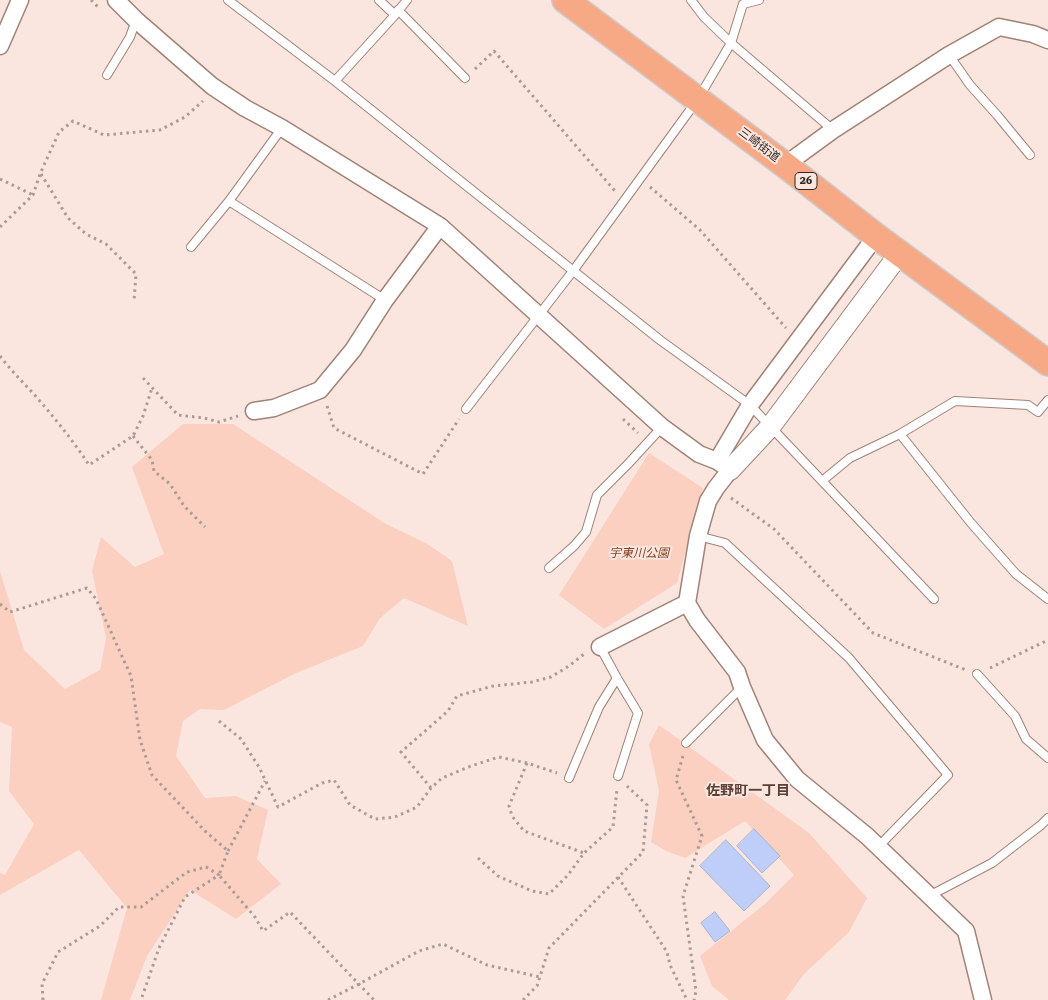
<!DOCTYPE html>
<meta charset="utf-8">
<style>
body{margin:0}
canvas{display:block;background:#fae6de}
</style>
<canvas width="1048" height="1000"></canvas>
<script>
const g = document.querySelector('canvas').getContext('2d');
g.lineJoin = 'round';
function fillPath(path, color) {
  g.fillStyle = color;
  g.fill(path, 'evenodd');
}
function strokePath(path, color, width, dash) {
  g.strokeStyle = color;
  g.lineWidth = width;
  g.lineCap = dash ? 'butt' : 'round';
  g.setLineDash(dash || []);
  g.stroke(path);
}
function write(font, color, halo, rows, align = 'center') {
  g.font = font + ' "Roboto Serif","Noto Sans JP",serif';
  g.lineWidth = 4;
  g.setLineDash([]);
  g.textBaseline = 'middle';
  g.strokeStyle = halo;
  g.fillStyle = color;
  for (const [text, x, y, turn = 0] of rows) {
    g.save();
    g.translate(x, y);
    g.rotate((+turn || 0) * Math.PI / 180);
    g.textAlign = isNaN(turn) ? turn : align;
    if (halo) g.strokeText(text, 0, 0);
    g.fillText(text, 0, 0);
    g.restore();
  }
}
fillPath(new Path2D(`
 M 183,424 L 233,424 L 386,524 L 426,543 L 452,561 L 468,626 L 404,598 L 380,618 L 363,646 L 296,673 L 224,710 L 200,709 L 183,721 L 176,756 L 205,798 L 236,796 L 268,810 L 257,859 L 281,884 L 236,919 L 190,890 L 147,956 L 130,1000 L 101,1000 L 127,908 L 79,850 L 0,895 L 0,873 L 5,875 L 34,824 L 9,791 L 12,727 L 0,722 L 0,571 L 24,650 L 65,689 L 100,670 L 106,638 L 92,571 L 101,537 L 135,567 L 164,554 L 132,467 Z
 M 649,453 L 703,488 L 677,583 L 604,629 L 559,595 Z
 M 659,725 L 809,833 L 867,898 L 849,932 L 804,974 L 785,1000 L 729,1000 L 712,986 L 700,956 L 766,903 L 794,875 L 745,821 L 685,858 L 666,851 L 651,842 L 659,791 L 649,744 Z`), '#fbd0c0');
const building = new Path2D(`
 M 754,829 L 780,856 L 762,873 L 737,846 Z
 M 726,840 L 770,886 L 744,911 L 700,866 Z
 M 715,912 L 730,931 L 715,942 L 701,923 Z`);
fillPath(building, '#bfcef8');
strokePath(building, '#a8b2ce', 1);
const service = new Path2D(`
 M 228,0 L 335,81 L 660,340 L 750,405 L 934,599
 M 379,0 L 395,15
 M 691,0 L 704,17 L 731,43 L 833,130
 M 398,10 L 465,78
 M 949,55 L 970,85 L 997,115 L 1030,155
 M 107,75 L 130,37 L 136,20
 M 335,81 L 395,15 L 407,0
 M 229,201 L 385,300
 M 191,247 L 229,201 L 282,128
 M 466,409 L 573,271 L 698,99 L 731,43 L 743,4 L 759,0
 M 900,434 L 971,523 L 1016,574 L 1048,599
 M 822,481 L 850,458 L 900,434 L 955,401 L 1028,405 L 1038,412 L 1048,400
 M 698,536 L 725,543 L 849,658 L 948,775 L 878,847
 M 549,568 L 574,546 L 586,532 L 597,495 L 628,464 L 662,427
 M 600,647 L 617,678 L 638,713 L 618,776
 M 977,674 L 1015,716 L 1026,739 L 1048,758
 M 686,743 L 742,687
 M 569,778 L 599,707 L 617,678
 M 929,896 L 992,863 L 1041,825 L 1048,818`);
const minor = new Path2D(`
 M 116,0 L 136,20 L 212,86 L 245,108 L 282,128 L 440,226 L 662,427 L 699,454 L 717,461 L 730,470 L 716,488 L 708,501 L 698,536 L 687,603 L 697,620 L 737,672 L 742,687 L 765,740 L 797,779 L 867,836 L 966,931 L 983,1000
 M 0,46 L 20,0
 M 785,165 L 833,130 L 949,55 L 999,27 L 1033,34 L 1048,40
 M 254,411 L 274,408 L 320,390 L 353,350 L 385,300 L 440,226
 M 717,461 L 750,405 L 876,236
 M 600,647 L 687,603`);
const tertiary = new Path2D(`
 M 730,470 L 770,427 L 900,253`);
const primary = new Path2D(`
 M 565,0 L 785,165 L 876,236 L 1048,363`);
strokePath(service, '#a18276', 10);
strokePath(minor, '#a18276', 19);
strokePath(tertiary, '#a18276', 22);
strokePath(primary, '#cecbca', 28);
strokePath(new Path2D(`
 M 91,0 L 99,8
 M 475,69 L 494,51 L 615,191
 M 41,174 L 68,218 L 86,234 L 106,244 L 136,274 L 134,301
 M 0,179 L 33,195
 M 650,187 L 700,230 L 786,328
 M 0,227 L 33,195 L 40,174 L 59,132 L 73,121 L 104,135 L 160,130 L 185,117 L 203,101
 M 0,356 C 12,372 26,385 39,400 C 57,421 74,442 89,465 L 133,436 L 143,416 L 152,388
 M 143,378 L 178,415 L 204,418 L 219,422 L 238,416
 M 327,406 L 334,428 L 423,474 L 459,419
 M 623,419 L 638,433
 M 133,436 L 152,460 L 154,471 L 170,484 L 184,506 L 205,527
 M 731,498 L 774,529 L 873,633 L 966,670
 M 0,604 L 10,612 L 87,588 L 96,599 L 131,676 L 140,740 L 152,775 L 205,831 L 228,851 L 219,875 L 255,917 L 263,931 L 290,912 L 374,1000
 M 990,668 L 1048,640
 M 219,721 L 241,739 L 259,767 L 278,807 L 322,783 L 334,780 L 350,805 L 375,819 L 395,817 L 417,807 L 431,788 L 442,778 L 471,766 L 499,757 L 527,763 L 557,773
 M 683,756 L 676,780 L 702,836 L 683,896 L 696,991 L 694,1000
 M 527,763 L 509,806 L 512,816 L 524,831 L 584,853
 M 431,788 L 401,752 L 448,711 L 457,696 L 493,686 L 532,682 L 551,677 L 569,666 L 584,654
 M 228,851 L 265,781
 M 478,858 L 498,876 L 532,891 L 549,894 L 568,875 L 584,853 L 613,827 L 617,789
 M 618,877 L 667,952 L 670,965 L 687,1000
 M 43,1000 L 42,984 L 58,952 L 100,926 L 119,907 L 141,907 L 187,872 L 206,867 L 219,875 L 185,897 L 159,948 L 141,1000
 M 328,1000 L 359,984 L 419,951 L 443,944 L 487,965 L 540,977
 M 523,1000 L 537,986 L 549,948 L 643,852 L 647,805 L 627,786`), '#ac9b95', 3, [2.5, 4]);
strokePath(service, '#fff', 8);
strokePath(minor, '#fff', 16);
strokePath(tertiary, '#fff', 20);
strokePath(primary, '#f7a884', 25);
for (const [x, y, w] of [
 [806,181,22]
]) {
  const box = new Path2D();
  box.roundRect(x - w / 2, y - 8.5, w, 17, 4);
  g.fillStyle = '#fae6de';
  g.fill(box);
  strokePath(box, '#332622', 1);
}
write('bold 11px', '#332622', null, [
 ["26",806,181]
]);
write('12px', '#332622', '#fae6de', [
 ["三崎街道",759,145,37]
]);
write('italic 12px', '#863f20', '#fae6de', [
 ["宇東川公園",639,553]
]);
write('bold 14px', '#5a3f35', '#fae6de', [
 ["佐野町一丁目",748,791]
]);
</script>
